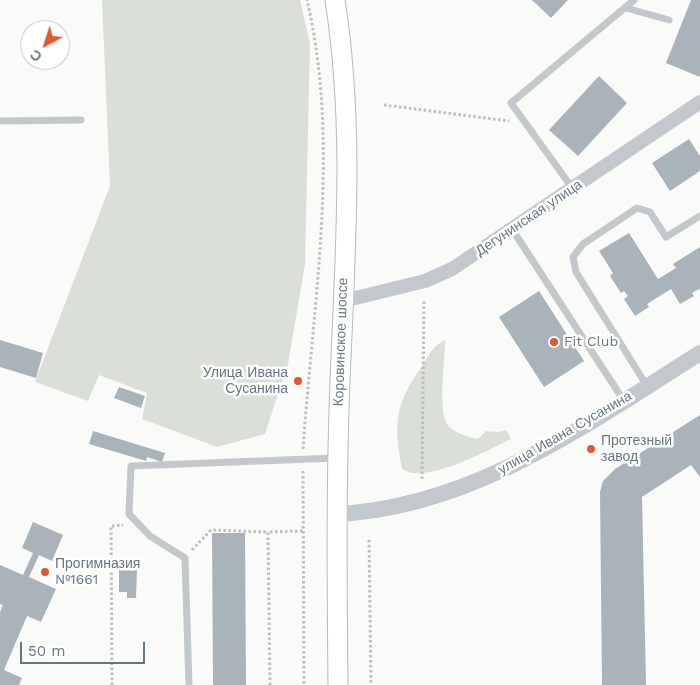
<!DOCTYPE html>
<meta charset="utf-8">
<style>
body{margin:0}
#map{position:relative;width:700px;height:685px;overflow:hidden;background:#fafaf8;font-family:"Work Sans",sans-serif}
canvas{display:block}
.north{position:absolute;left:20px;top:20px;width:50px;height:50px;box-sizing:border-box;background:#fff;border:1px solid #c1c8cd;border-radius:50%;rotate:220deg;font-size:14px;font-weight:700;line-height:20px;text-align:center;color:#657683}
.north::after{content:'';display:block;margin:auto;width:18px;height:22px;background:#e4572e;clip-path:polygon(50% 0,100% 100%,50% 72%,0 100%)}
.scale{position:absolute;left:20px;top:642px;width:125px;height:22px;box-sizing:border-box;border:2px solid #657683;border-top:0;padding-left:6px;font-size:15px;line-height:18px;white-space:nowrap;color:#657683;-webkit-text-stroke:4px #fff;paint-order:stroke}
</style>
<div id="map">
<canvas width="700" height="685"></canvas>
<div class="north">С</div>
<div class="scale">50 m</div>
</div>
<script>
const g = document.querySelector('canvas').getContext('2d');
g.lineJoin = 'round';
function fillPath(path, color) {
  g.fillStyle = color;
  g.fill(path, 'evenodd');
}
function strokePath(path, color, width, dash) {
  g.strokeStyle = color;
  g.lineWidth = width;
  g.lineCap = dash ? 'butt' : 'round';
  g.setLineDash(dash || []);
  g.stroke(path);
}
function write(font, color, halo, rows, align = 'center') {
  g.font = font + ' "Work Sans",sans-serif';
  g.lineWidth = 5;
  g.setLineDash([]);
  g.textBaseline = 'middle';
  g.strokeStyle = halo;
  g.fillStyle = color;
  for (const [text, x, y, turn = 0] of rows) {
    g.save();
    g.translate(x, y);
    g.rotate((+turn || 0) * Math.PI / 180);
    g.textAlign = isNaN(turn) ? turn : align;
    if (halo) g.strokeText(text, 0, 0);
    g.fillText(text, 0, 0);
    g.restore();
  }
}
fillPath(new Path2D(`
 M 102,0 L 300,0 L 310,44 L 305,264 L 288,364 L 265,434 L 217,447 L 142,419 L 147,393 L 99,375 L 88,401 L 35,382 L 110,186 Z
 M 445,340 C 445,360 439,402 445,420 C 449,432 467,437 478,439 L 486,431 L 499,432 L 506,430 L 511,439 C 488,450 425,485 402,469 C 393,422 395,405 422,366 C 431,353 431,347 445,340 Z`), '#dadfd7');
fillPath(new Path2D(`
 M 532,0 L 568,0 L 551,18 Z
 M 691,0 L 700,0 L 700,77 L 666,63 Z
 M 599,76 L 627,103 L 578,156 L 549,130 Z
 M 689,139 L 700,156 L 700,171 L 670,191 L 652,163 Z
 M 629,233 L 658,279 L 676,268 L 673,264 L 700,247 L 700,291 L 699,289 L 692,293 L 694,296 L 680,304 L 671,289 L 647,304 L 649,307 L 635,316 L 624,299 L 628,296 L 624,291 L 621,293 L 610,276 L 613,273 L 599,251 Z
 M 539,291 L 584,361 L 544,387 L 499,317 Z
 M 0,340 L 43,353 L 36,378 L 0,367 Z
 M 119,387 L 145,396 L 141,408 L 114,398 Z
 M 700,415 L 700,477 L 691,465 L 642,497 L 646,685 L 602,685 L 600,492 L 603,481 L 615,469 Z
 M 93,431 L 165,453 L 162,462 L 147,457 L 146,461 L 89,444 Z
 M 33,522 L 63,535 L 52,561 L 39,555 L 29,577 L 56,589 L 41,622 L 27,616 L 4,670 L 22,678 L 19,685 L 0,685 L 0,612 L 3,605 L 0,604 L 0,565 L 23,575 L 33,553 L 22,548 Z
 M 212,533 L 245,533 L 246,685 L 213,685 Z
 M 119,568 L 137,569 L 136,598 L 127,598 L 127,592 L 119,592 Z`), '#aab3b9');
const secondary = new Path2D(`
 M 335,0 C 355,127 345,254 340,382 C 336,483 337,584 338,685`);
strokePath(secondary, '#b3babf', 21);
strokePath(new Path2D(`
 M 384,105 L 509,121
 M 303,449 C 313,303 341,145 307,0
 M 303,471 L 304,685
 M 422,479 L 424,299
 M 369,540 L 371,685
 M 192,550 L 211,530 L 268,532
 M 112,685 L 111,526 L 123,525
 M 270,685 L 268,532 L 303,531`), '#bbbfc2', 3, [2.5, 2.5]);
strokePath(new Path2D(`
 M 626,8 L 669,20
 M 0,121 L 81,120
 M 573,189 L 511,103 L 634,0
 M 512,229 L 624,401
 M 647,386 L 576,272 L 573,257 L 583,244 L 637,208 L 650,212 L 666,237 L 700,216
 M 189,685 L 185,558 L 150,536 L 129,514 L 131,466 L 336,458`), '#c3c8cc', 7);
strokePath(new Path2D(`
 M 343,301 L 425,281 L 452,269 L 700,102`), '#c3c8cc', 14);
strokePath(new Path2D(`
 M 336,514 C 473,508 588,423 700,353`), '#c3c8cc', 16);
strokePath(secondary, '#fff', 19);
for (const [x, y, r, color] of [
 [554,342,5,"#e4572e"],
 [298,381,5,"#e4572e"],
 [591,449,5,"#e4572e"],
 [45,572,5,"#e4572e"]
]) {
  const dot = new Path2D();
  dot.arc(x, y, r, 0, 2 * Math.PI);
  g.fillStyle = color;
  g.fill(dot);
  strokePath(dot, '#fff', 2);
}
write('14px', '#657683', '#fff', [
 ["Дегунинская улица",529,218,-34],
 ["Коровинское шоссе",341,342,-88],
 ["улица Ивана Сусанина",565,433,-30]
]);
write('14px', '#657683', '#fff', [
 ["Fit Club",564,342],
 ["Улица Ивана",288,373,"right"],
 ["Сусанина",288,389,"right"],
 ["Протезный",601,441],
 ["завод",601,457],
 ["Прогимназия",55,564],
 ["№1661",55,580]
], 'left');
</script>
